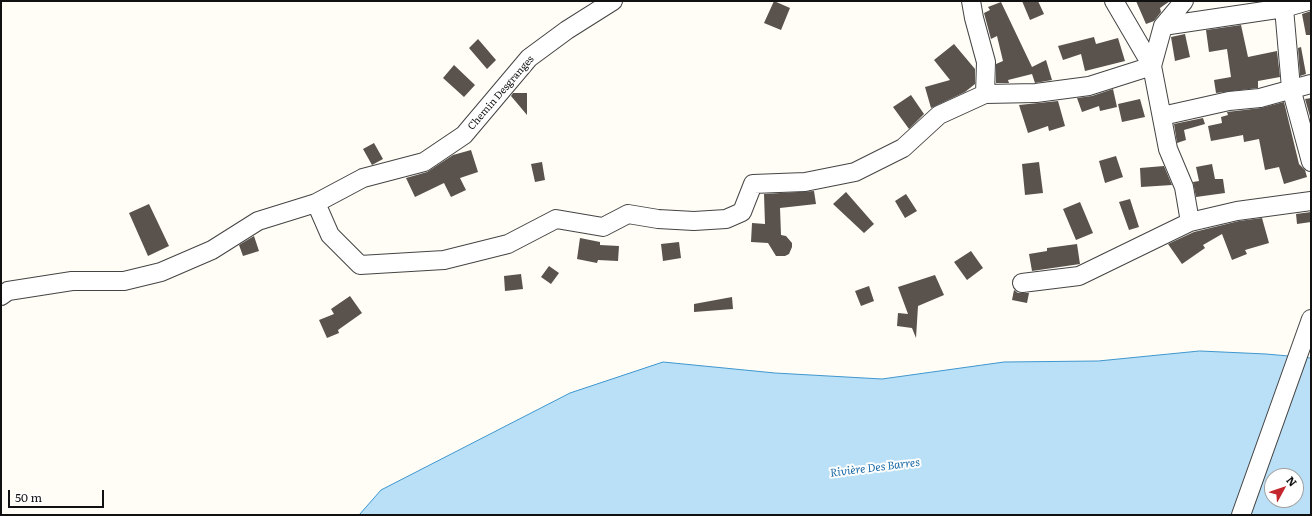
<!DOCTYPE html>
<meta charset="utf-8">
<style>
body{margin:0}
#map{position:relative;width:1312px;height:516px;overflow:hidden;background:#fffdf5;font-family:Literata,serif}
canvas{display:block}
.frame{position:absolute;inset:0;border:2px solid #111;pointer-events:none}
.north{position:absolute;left:1264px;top:468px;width:40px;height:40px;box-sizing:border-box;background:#fff;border:1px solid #a0a0a0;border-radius:50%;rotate:50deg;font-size:11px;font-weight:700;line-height:16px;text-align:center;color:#111}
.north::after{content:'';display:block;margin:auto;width:14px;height:18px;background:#c4262e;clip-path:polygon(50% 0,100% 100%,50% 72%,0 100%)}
.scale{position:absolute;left:8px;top:490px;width:96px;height:18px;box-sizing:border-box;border:2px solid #111;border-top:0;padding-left:5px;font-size:12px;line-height:14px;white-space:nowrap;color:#111;-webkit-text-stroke:3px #fff;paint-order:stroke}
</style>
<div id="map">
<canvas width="1312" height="516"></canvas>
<div class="frame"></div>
<div class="north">N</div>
<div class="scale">50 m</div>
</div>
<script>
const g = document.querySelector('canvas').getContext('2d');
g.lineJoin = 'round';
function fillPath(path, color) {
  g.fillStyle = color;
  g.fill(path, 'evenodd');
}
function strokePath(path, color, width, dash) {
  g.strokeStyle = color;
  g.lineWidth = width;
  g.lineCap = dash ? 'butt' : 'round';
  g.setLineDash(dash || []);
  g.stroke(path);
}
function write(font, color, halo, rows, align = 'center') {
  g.font = font + ' Literata,serif';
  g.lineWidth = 4;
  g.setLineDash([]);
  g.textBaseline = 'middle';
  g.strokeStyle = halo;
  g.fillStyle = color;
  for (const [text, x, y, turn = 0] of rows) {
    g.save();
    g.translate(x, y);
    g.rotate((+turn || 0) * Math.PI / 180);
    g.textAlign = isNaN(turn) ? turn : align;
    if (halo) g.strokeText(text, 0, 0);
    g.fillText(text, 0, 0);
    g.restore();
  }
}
const water = new Path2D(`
 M 1200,351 L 1266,354 L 1311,358 L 1311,515 L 359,515 L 381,490 L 570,393 L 663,362 L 775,373 L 882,379 L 1004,362 L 1098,361 ZM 1272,476 L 1296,476 L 1296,500 L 1272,500 Z`);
fillPath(water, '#b9e0f7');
strokePath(water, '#3f96cf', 1);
fillPath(new Path2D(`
 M 774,1 L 790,8 L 781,30 L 764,23 Z
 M 1022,1 L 1038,1 L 1044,14 L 1030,20 Z
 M 1136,1 L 1170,1 L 1160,8 L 1161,12 L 1154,21 L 1146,24 Z
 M 1001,2 L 1032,67 L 1046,60 L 1052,80 L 1035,83 L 1032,74 L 1008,80 L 1009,83 L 996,83 L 996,64 L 1003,61 L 997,36 L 991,39 L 984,13 L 990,10 L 988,7 Z
 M 1311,11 L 1311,35 L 1306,35 L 1302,14 Z
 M 1241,25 L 1248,57 L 1277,51 L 1280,77 L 1258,81 L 1258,88 L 1216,93 L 1214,80 L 1231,77 L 1227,49 L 1209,52 L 1206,30 Z
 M 1185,34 L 1190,57 L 1175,61 L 1171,37 Z
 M 1094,37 L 1096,44 L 1118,38 L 1125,61 L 1085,71 L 1081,54 L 1063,60 L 1058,46 Z
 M 478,39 L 496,60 L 487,69 L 469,48 Z
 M 954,44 L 975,69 L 975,84 L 965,92 L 931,108 L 925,87 L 950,80 L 934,60 Z
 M 1301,47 L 1306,74 L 1300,76 L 1298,48 Z
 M 454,65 L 475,85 L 464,97 L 443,78 Z
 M 1113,89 L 1117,107 L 1100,111 L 1099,106 L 1082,112 L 1077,98 L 1092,96 Z
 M 513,93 L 527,93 L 527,115 L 511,96 Z
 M 911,95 L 924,114 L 909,129 L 893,107 Z
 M 1311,98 L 1311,120 L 1305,99 Z
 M 1140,99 L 1145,117 L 1122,122 L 1118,104 Z
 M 1058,101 L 1065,126 L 1049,131 L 1048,126 L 1028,133 L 1019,105 Z
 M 1284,102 L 1299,164 L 1305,170 L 1307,177 L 1284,184 L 1279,167 L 1265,170 L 1259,139 L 1244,142 L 1243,135 L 1211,141 L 1208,126 L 1222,123 L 1221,117 L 1228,115 L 1227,112 L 1261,108 Z
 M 1203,118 L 1205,124 L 1184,130 L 1186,140 L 1177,143 L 1174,124 Z
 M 374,143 L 383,159 L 372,165 L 363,149 Z
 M 471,150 L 478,172 L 460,178 L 466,190 L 451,197 L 444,183 L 415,197 L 406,178 L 427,172 L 453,155 Z
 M 1116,156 L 1123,177 L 1105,183 L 1099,161 Z
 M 542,162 L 545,180 L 535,182 L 531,164 Z
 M 1039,162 L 1043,193 L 1025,195 L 1022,164 Z
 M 1212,164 L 1215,179 L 1223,179 L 1225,193 L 1196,197 L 1193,182 L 1199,181 L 1196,167 Z
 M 1164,166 L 1172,185 L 1141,187 L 1140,168 Z
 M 814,191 L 816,204 L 780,208 L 781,235 L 786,236 L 792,243 L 792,247 L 789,254 L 785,256 L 776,256 L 768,243 L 751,242 L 752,223 L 765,224 L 764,194 Z
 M 846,192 L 874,224 L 864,233 L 833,204 Z
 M 906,194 L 917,211 L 905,218 L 895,201 Z
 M 1130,199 L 1139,227 L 1129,230 L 1119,202 Z
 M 1080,202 L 1093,233 L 1076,240 L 1063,209 Z
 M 149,204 L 169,246 L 148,256 L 129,213 Z
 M 1311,212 L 1311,222 L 1297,224 L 1296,214 Z
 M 1262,218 L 1269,243 L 1245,250 L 1247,254 L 1232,260 L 1222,234 L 1203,245 L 1205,248 L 1182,264 L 1168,244 L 1194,232 L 1239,221 Z
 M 254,236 L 259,251 L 243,256 L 239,245 Z
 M 580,238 L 600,242 L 600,245 L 619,246 L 618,261 L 598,260 L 597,263 L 577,259 Z
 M 679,242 L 681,258 L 663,261 L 661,244 Z
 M 1077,244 L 1080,264 L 1032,271 L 1029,254 L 1047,251 L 1047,248 Z
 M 971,251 L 983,268 L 967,280 L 954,262 Z
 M 549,266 L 559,273 L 551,284 L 541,277 Z
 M 521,274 L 523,289 L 505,291 L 504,276 Z
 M 935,275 L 944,295 L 918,306 L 916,338 L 912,328 L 897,326 L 898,313 L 908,314 L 898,287 Z
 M 869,286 L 874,301 L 861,306 L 855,291 Z
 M 1014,290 L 1018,293 L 1029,293 L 1027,303 L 1012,300 Z
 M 350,296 L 362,313 L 338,330 L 339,333 L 327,338 L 319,320 L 334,314 L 331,309 Z
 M 732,297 L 733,309 L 694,312 L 694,304 Z`), '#5a524d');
const minor = new Path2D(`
 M 971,1 L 974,18 L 986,62 L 985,94 L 1036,93 L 1089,86 L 1152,66 L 1163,26 L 1184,1
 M 1281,1 L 1284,8 L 1291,88 L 1311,162
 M 1163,26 L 1284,8 L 1308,1
 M 1162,116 L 1229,101 L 1260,98 L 1311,84
 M 316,203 L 330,235 L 360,265 L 444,260 L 508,244 L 556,219 L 603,227 L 628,214 L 658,219 L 694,221 L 726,219 L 742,212 L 753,184 L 805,182 L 855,172 L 903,148 L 939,115 L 985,94
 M 1190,222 L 1237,211 L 1311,201
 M 1022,283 L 1079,276 L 1190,222 L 1184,187 L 1168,149 L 1152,66 L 1114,1
 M 1,296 L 8,291 L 72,281 L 124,281 L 161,272 L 212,250 L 258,221 L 316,203 L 363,178 L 424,162 L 464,135 L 529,58 L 567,30 L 613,1
 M 1241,515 L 1311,319`);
strokePath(minor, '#444', 20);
strokePath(minor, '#fff', 18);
write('10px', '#111', '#fff', [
 ["Chemin Desgranges",501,93,-49]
]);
write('italic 11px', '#1768a6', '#fff', [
 ["Rivière Des Barres",875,468,-7]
]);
</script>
